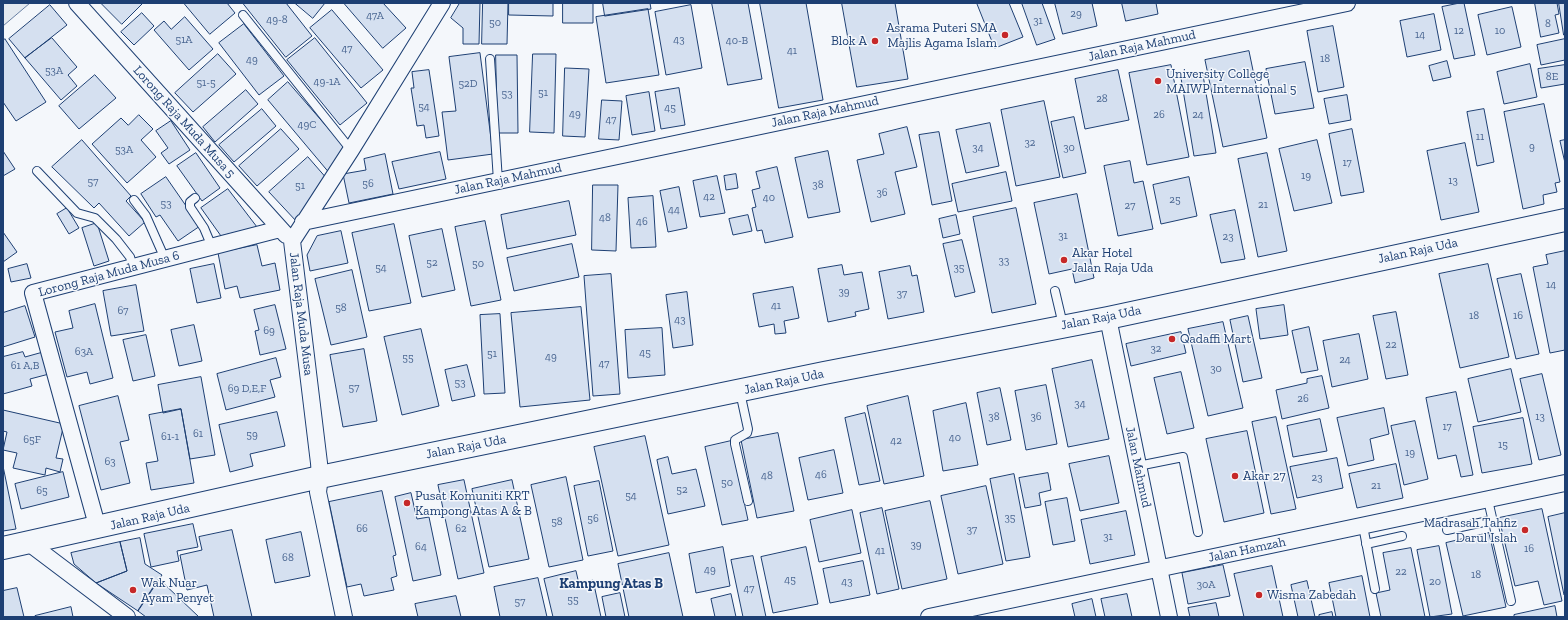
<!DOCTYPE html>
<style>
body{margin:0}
#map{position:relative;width:1568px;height:620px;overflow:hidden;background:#f4f7fb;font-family:"Zilla Slab",serif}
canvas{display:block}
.frame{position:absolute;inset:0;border:4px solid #1d3f73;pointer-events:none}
</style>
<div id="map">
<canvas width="1568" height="620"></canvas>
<div class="frame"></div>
</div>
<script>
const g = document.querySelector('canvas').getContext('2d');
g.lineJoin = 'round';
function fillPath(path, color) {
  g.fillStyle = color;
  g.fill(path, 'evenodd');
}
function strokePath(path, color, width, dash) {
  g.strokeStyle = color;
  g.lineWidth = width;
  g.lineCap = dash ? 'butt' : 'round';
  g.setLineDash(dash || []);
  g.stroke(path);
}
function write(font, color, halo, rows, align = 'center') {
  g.font = font + ' "Zilla Slab",serif';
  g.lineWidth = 3;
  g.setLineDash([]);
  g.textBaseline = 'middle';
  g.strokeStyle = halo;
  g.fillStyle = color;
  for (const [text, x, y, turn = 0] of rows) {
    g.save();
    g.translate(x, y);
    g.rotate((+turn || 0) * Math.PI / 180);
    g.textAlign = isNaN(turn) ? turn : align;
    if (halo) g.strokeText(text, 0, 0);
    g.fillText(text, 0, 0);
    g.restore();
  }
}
const green = new Path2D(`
 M 3,3 L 30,3 L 3,26 Z`);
fillPath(green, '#e3e9f0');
strokePath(green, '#687fa3', 1);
const building = new Path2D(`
 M 101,3 L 143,3 L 122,24 Z
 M 184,3 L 227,3 L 235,13 L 210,34 Z
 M 243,3 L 286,3 L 312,36 L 286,57 Z
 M 295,3 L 325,3 L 313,18 Z
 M 344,3 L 383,3 L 406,28 L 383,48 Z
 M 460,3 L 480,3 L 479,44 L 463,44 L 463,28 L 451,18 Z
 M 483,3 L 508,3 L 507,44 L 482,44 Z
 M 509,3 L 553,3 L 553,16 L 509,15 Z
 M 563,3 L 593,3 L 593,23 L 563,23 Z
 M 603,3 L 650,3 L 651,9 L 605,16 Z
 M 712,3 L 748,3 L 762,79 L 728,85 Z
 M 760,3 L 806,3 L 823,100 L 779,108 Z
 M 842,3 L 895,3 L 908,79 L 857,87 Z
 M 977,3 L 1009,3 L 1023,37 L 995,48 Z
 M 1022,3 L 1042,3 L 1055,39 L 1037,45 Z
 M 1055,3 L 1092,3 L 1097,26 L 1063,34 Z
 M 1122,3 L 1156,3 L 1158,14 L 1126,21 Z
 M 1460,3 L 1464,3 L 1475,55 L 1454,59 L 1442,7 Z
 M 1535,3 L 1557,3 L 1559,14 L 1555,15 L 1559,33 L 1541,37 Z
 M 1559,3 L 1565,3 L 1565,35 L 1564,35 Z
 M 50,5 L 67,25 L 25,58 L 9,39 Z
 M 691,5 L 702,68 L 666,75 L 655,12 Z
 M 1512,7 L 1521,47 L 1487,55 L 1478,15 Z
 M 648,9 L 659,75 L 606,83 L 596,17 Z
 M 332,10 L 383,70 L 361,88 L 310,28 Z
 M 142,13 L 154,26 L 134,45 L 121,32 Z
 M 1434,14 L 1441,50 L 1407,57 L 1400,21 Z
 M 185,17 L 213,49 L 189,70 L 154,30 L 164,21 L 171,29 Z
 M 244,24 L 284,76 L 259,95 L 219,43 Z
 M 1333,26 L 1344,87 L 1318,92 L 1307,31 Z
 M 52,38 L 77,67 L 68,75 L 77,86 L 61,100 L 25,58 Z
 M 315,38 L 367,103 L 340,125 L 287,60 Z
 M 5,39 L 46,102 L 16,121 L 3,102 L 3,41 Z
 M 1565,39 L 1565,60 L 1541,65 L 1537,45 Z
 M 1249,51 L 1267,138 L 1223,147 L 1205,60 Z
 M 480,53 L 493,154 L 448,160 L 442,112 L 456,111 L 449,57 Z
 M 218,54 L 236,74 L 193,112 L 175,93 Z
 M 533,54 L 556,54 L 554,133 L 530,132 Z
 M 496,55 L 517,55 L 518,133 L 498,133 Z
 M 1447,61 L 1451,77 L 1433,81 L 1429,66 Z
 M 1305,62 L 1314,108 L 1275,114 L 1266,69 Z
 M 1530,64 L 1537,97 L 1504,104 L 1497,72 Z
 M 1171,65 L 1189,157 L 1147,165 L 1129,73 Z
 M 1565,65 L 1565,84 L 1541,88 L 1538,69 Z
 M 565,68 L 589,69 L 585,137 L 563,136 Z
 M 429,70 L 439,136 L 426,138 L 424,125 L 417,126 L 411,88 L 414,88 L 412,72 Z
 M 1118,70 L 1129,120 L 1085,129 L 1075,79 Z
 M 95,75 L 116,98 L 79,129 L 59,106 Z
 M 1203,75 L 1216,153 L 1194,156 L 1181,78 Z
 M 288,82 L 347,150 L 331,175 L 268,100 Z
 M 679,88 L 685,125 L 661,129 L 655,92 Z
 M 246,90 L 258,104 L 215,142 L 203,127 Z
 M 649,92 L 655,131 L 632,135 L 626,96 Z
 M 1347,95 L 1351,120 L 1329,124 L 1324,99 Z
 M 602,100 L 622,101 L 619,140 L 599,139 Z
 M 1044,101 L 1060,177 L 1016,186 L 1001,110 Z
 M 1544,104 L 1560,182 L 1555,183 L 1557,192 L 1543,195 L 1544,204 L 1523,209 L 1504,112 Z
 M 262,109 L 276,126 L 234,162 L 219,145 Z
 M 1484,109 L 1494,162 L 1477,166 L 1467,112 Z
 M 139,115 L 153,129 L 141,140 L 156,157 L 127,183 L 92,144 L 121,118 L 128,125 Z
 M 1074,117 L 1086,173 L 1063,178 L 1051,122 Z
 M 171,121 L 190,150 L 169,164 L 161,153 L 168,148 L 156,131 Z
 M 990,123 L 999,166 L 966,173 L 956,130 Z
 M 907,127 L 917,167 L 895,172 L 905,214 L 871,222 L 857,160 L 884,154 L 879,134 Z
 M 281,129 L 299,149 L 257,186 L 239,166 Z
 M 1352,129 L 1364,192 L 1341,196 L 1329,134 Z
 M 939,132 L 952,201 L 932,205 L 919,135 Z
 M 82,140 L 131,196 L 126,201 L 145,222 L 129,236 L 99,203 L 94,208 L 52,167 Z
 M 1317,140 L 1332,203 L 1294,211 L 1279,149 Z
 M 1565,140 L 1565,163 L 1560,141 Z
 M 1465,143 L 1479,212 L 1441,220 L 1427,151 Z
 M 3,151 L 15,169 L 3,176 Z
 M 828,151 L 840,212 L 808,218 L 795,158 Z
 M 440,152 L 446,179 L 399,189 L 392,162 Z
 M 196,153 L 220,188 L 202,201 L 177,166 Z
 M 1267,153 L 1287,251 L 1258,257 L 1238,159 Z
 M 385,154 L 393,194 L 349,203 L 343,174 L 366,170 L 364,159 Z
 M 308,157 L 328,180 L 297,222 L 269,192 Z
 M 1130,161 L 1134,183 L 1143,181 L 1153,229 L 1118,236 L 1104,166 Z
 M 777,167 L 793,237 L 765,243 L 762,230 L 757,231 L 752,208 L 756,207 L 752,190 L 760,188 L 756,172 Z
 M 1006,172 L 1012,201 L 958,212 L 952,184 Z
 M 736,174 L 738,188 L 726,190 L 724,176 Z
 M 717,176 L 725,213 L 700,217 L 693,181 Z
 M 166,177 L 200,226 L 178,241 L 160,215 L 156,217 L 141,194 Z
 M 1189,177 L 1197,216 L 1161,224 L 1153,185 Z
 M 593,185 L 618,185 L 616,251 L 592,250 Z
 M 679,187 L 687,228 L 668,232 L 660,191 Z
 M 228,189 L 257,227 L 221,236 L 201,208 Z
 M 1077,194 L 1094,278 L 1075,283 L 1072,269 L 1049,274 L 1034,203 Z
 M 653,196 L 656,247 L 631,248 L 628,198 Z
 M 569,201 L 576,235 L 507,249 L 501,215 Z
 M 67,208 L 79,228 L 69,234 L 57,214 Z
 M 1016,208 L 1036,304 L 992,313 L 973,217 Z
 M 1235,210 L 1245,259 L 1221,263 L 1210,215 Z
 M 748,215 L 752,231 L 733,235 L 729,219 Z
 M 956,215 L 960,234 L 943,238 L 939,219 Z
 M 485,221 L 501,300 L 471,306 L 455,227 Z
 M 97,223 L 109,261 L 94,266 L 82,228 Z
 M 394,224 L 411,303 L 369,311 L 352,233 Z
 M 442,229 L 455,290 L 422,297 L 409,236 Z
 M 341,231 L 348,263 L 310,271 L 307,255 L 317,236 Z
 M 3,232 L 17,252 L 3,262 Z
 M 962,240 L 975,292 L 955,297 L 943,244 Z
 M 572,244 L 579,277 L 514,291 L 507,258 Z
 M 257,245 L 262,266 L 275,263 L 280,290 L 240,298 L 237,286 L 225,289 L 218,253 Z
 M 1565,251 L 1565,350 L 1550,353 L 1533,267 L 1548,264 L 1546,255 Z
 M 27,264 L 31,278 L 11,282 L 8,269 Z
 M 214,264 L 221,298 L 197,303 L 190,269 Z
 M 1488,264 L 1509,357 L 1460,368 L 1439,274 Z
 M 842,265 L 844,275 L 862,272 L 869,309 L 855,312 L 856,316 L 828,322 L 818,269 Z
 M 910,266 L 912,276 L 917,275 L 924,312 L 888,319 L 879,272 Z
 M 352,270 L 367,337 L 331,345 L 315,279 Z
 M 611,274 L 620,394 L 593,396 L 584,276 Z
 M 1521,274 L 1539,354 L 1516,359 L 1497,279 Z
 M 136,285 L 144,331 L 111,336 L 103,291 Z
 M 793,287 L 799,318 L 784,321 L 786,333 L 775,334 L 774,324 L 759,327 L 753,294 Z
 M 687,292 L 693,345 L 673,348 L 666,295 Z
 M 95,304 L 113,378 L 90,384 L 87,372 L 67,377 L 55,332 L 73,328 L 69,311 Z
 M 275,305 L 286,349 L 260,355 L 255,331 L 259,330 L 254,310 Z
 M 1284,305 L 1288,335 L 1260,339 L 1256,309 Z
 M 25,306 L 35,337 L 3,347 L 3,313 Z
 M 581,307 L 590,400 L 520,407 L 511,313 Z
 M 1396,312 L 1408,375 L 1386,379 L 1373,316 Z
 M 500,314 L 505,393 L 484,394 L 480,315 Z
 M 1248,316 L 1262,378 L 1243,382 L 1230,320 Z
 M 1223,322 L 1243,408 L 1208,416 L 1188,329 Z
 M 194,325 L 202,361 L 179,366 L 171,330 Z
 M 1309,327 L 1318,370 L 1301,373 L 1292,331 Z
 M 662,328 L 665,375 L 628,378 L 625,330 Z
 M 421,329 L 439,406 L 402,415 L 384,337 Z
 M 1181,332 L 1186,353 L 1131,366 L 1126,344 Z
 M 1359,334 L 1368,379 L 1332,387 L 1323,341 Z
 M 146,335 L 155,376 L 133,381 L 123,340 Z
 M 364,349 L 377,421 L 343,427 L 330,355 Z
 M 23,352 L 25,357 L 43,352 L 49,374 L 30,379 L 32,386 L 3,394 L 3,357 Z
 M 276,358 L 281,377 L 270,380 L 275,397 L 226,410 L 217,374 Z
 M 1092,360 L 1109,439 L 1068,447 L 1052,369 Z
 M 467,365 L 475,396 L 452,401 L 445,370 Z
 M 1511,369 L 1521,412 L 1478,422 L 1468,379 Z
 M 1181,372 L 1194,428 L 1167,434 L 1154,378 Z
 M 1542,374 L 1561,455 L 1539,460 L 1520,379 Z
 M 1322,376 L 1329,408 L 1282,419 L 1276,390 L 1307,383 L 1307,379 Z
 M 201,377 L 215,455 L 190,459 L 181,409 L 163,413 L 158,385 Z
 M 1046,385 L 1057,444 L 1026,450 L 1015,391 Z
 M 1000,388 L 1011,440 L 987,445 L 977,393 Z
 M 1456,392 L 1473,475 L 1461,477 L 1456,455 L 1438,459 L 1426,398 Z
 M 118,396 L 129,440 L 120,442 L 130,483 L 101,490 L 79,406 Z
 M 908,396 L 924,476 L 884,484 L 867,406 Z
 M 966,403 L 978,465 L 943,471 L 933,411 Z
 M 1384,408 L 1389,434 L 1370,439 L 1374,460 L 1348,466 L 1337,418 Z
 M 181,409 L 194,483 L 151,490 L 146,463 L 158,461 L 149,415 Z
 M 3,410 L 64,424 L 56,458 L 63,459 L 60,472 L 46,468 L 45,475 L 13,468 L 17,453 L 3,450 L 7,432 L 3,431 Z
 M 277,412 L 285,446 L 250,454 L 253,466 L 230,472 L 219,425 Z
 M 865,413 L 880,481 L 859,485 L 845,418 Z
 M 1276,417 L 1296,509 L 1271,514 L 1252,422 Z
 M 1523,418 L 1532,464 L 1482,473 L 1473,427 Z
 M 1320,419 L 1327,451 L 1293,457 L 1287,426 Z
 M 1415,421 L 1428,479 L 1404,485 L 1391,426 Z
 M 1247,431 L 1264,513 L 1224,522 L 1206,439 Z
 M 778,433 L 794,511 L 757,518 L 741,440 Z
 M 645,436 L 669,545 L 618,556 L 594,447 Z
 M 731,441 L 748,520 L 722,525 L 705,447 Z
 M 834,450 L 843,493 L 808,500 L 799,458 Z
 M 1109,456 L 1119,503 L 1080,511 L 1069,464 Z
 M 668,457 L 672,474 L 696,469 L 705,506 L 668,514 L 657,460 Z
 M 1337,458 L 1343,488 L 1297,498 L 1290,467 Z
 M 1396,464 L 1403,498 L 1357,508 L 1349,474 Z
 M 3,466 L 16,529 L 3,531 Z
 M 63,472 L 69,497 L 21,509 L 15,484 Z
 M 1048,473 L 1051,490 L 1039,493 L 1041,505 L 1025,508 L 1019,478 Z
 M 1014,474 L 1030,557 L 1006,561 L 990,479 Z
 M 566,477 L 583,560 L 549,567 L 531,485 Z
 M 464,480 L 484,573 L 458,579 L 438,485 Z
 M 512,480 L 529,559 L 489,567 L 472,489 Z
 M 599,481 L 613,551 L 588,556 L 574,486 Z
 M 986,486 L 1003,564 L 958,574 L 941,496 Z
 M 382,491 L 396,555 L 393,556 L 397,576 L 391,578 L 394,590 L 364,596 L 361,584 L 347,587 L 329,502 Z
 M 411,493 L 417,519 L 429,517 L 441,575 L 413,581 L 395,497 Z
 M 1067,498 L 1075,541 L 1053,545 L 1045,502 Z
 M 930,501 L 947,579 L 902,589 L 885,511 Z
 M 882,508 L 899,589 L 877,594 L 860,513 Z
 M 1542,509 L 1562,601 L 1544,605 L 1538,581 L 1515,586 L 1499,518 Z
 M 852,510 L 861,553 L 819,562 L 810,520 Z
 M 1126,511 L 1135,555 L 1090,564 L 1081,520 Z
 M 1565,513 L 1565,595 L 1564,595 L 1548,517 Z
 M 193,524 L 198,547 L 177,551 L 179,561 L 151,567 L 144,534 Z
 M 232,530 L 252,617 L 214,617 L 207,585 L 187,590 L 180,555 L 202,550 L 199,537 Z
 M 301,532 L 310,576 L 275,583 L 266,540 Z
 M 1489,533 L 1506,607 L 1463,616 L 1446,543 Z
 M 140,538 L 145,564 L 162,575 L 138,611 L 96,583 L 127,571 L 120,542 Z
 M 120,542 L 127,571 L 96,583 L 74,564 L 71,553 Z
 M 1439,546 L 1452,614 L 1430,617 L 1417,550 Z
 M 723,547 L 730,586 L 696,593 L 689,554 Z
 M 806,547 L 818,604 L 773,613 L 761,557 Z
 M 1411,548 L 1425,617 L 1381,617 L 1376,593 L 1390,590 L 1383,553 Z
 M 669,553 L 683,617 L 629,617 L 618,564 Z
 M 753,556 L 766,617 L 743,617 L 731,560 Z
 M 863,561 L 870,595 L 830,603 L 823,569 Z
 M 1223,565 L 1230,596 L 1188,604 L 1182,573 Z
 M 1272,566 L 1283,617 L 1244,617 L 1234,574 Z
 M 576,571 L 579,584 L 593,580 L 601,617 L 553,617 L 544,579 Z
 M 1362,576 L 1370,617 L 1336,617 L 1329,583 Z
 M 538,578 L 547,617 L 500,617 L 494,587 Z
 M 159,579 L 199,617 L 146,617 L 138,611 Z
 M 1307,581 L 1315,617 L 1298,617 L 1291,585 Z
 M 17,588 L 24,617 L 3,617 L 3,591 Z
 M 620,593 L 625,617 L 606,617 L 602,597 Z
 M 731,594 L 736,617 L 715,617 L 711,599 Z
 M 1127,594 L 1132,617 L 1105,617 L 1101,599 Z
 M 456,596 L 461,617 L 418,617 L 415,604 Z
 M 1092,599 L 1096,617 L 1075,617 L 1072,604 Z
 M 1216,603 L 1219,617 L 1190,617 L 1188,608 Z
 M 1555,606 L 1557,617 L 1514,617 L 1514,615 Z
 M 71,607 L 73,617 L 35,617 L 35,616 Z
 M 1332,612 L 1333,617 L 1319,617 L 1319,615 Z`);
fillPath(building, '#d5e0f0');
strokePath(building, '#1d3f73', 1);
const lane = new Path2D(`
 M 243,15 L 351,150
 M 490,59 L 498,181
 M 37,171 L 77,213 L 95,218 L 116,239 L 130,257 L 133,267
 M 195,198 L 190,202 L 190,207 L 204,228 L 212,247
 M 134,200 L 146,216 L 165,259
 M 1055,291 L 1063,325
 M 740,392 L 748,429 L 747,433 L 735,440 L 735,444 L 748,501
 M 1138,466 L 1183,457 L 1198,532
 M 1488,500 L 1511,601
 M 1363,526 L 1375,589
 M 1447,530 L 1493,520
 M 1366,544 L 1402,536`);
const street = new Path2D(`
 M 77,3 L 286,235
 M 303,222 L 1347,3
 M 1108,318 L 1169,617
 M 98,529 L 33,293 L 280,229
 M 29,543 L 127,617
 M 344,617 L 318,492 L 320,477 L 319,463 L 292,241 L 351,150 L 442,3
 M 929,617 L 1565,483`);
const secondary = new Path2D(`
 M 3,548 L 320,477 L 824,373 L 1108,318 L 1565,220`);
strokePath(lane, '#1d3f73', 10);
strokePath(street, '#1d3f73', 18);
strokePath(secondary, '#1d3f73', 24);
strokePath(lane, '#f4f7fb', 8);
strokePath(street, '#f4f7fb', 16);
strokePath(secondary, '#f4f7fb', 22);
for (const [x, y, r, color] of [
 [1005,35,4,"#c62828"],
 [875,41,4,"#c62828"],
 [1158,81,4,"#c62828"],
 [1064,260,4,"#c62828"],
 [1172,339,4,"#c62828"],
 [1235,476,4,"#c62828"],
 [407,503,4,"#c62828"],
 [1525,530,4,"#c62828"],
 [133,590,4,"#c62828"],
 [1259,595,4,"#c62828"]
]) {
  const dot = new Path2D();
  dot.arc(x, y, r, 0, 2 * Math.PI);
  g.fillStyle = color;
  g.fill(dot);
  strokePath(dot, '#f4f7fb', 1.5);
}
write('11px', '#4b6792', null, [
 ["29",1076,14],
 ["47A",375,16],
 ["49-8",277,20],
 ["31",1038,21],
 ["50",495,23],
 ["8",1548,24],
 ["12",1459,31],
 ["10",1500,31],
 ["14",1420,35],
 ["51A",184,40],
 ["43",679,40],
 ["40-B",737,41],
 ["47",347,49],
 ["41",792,51],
 ["18",1325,59],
 ["49",252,60],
 ["53A",54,71],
 ["8E",1552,77],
 ["49-1A",327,82],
 ["51-5",206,83],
 ["52D",468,84],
 ["51",543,93],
 ["53",507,94],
 ["28",1102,99],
 ["54",424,107],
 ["45",670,108],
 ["49",575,114],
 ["26",1159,115],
 ["24",1198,115],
 ["47",611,120],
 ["49C",307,125],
 ["11",1480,137],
 ["32",1030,143],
 ["9",1532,147],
 ["34",978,148],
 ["30",1069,148],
 ["53A",124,150],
 ["17",1347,163],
 ["19",1306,176],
 ["13",1453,181],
 ["57",93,182],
 ["56",368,184],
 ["38",818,185],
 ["51",300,186],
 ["36",882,193],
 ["42",709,197],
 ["40",769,198],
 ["25",1175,200],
 ["53",166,204],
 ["21",1263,205],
 ["27",1130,206],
 ["44",674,210],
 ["48",605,218],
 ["46",642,222],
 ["31",1063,236],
 ["23",1228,237],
 ["33",1004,261],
 ["52",432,263],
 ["50",478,264],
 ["54",381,268],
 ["35",959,268],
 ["14",1551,285],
 ["39",844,292],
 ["37",902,294],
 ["41",776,306],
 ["58",341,308],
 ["67",123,311],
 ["18",1474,316],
 ["16",1518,316],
 ["43",680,320],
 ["69",269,331],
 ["22",1391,345],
 ["32",1156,349],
 ["63A",84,352],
 ["45",645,353],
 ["51",492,354],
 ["49",551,357],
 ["55",408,358],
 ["24",1345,360],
 ["47",604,364],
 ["61 A,B",25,366],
 ["30",1216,369],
 ["53",460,383],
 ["57",354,388],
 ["69 D,E,F",247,389],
 ["26",1303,399],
 ["34",1080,404],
 ["38",994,417],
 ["36",1036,417],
 ["13",1540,417],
 ["17",1447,427],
 ["61",198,434],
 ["59",252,435],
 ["61-1",170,437],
 ["40",955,438],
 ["65F",32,440],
 ["42",896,441],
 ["15",1503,445],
 ["19",1410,453],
 ["63",110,462],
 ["46",821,475],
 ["48",767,476],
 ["23",1317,478],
 ["50",727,483],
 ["21",1376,486],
 ["52",682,490],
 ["65",42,491],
 ["54",631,496],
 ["35",1010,518],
 ["56",593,519],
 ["58",557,522],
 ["66",362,529],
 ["62",461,529],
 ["37",972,530],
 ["31",1108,537],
 ["39",916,545],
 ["64",421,547],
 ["16",1529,549],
 ["41",880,551],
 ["68",288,558],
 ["49",710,570],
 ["22",1401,572],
 ["18",1476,575],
 ["45",790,580],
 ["43",847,582],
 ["20",1435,582],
 ["30A",1206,585],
 ["47",749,589],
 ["55",573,600],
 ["57",520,602]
]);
write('13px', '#1d3f73', '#f4f7fb', [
 ["Asrama Puteri SMA",997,28,"right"],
 ["Majlis Agama Islam",997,43,"right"],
 ["Blok A",867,41,"right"],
 ["University College",1166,74],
 ["MAIWP International 5",1166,89],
 ["Akar Hotel",1072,253],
 ["Jalan Raja Uda",1072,268],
 ["Qadaffi Mart",1180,339],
 ["Akar 27",1243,476],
 ["Pusat Komuniti KRT",415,496],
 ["Kampong Atas A & B",415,511],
 ["Madrasah Tahfiz",1517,523,"right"],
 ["Darul Islah",1517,538,"right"],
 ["Wak Nuar",141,583],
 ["Ayam Penyet",141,598],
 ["Wisma Zabedah",1267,595]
], 'left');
write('13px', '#1d3f73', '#f4f7fb', [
 ["Jalan Raja Mahmud",1142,46,-12],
 ["Jalan Raja Mahmud",825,112,-12],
 ["Lorong Raja Muda Musa 5",184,122,48],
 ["Jalan Raja Mahmud",508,179,-12],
 ["Jalan Raja Uda",1418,251,-12],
 ["Lorong Raja Muda Musa 6",109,274,-15],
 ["Jalan Raja Muda Musa",301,314,83],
 ["Jalan Raja Uda",1101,318,-11],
 ["Jalan Raja Uda",784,382,-12],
 ["Jalan Raja Uda",466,447,-11],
 ["Jalan Mahmud",1138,467,78],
 ["Jalan Raja Uda",150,517,-13],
 ["Jalan Hamzah",1247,550,-12]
]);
write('bold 14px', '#1d3f73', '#f4f7fb', [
 ["Kampung Atas B",611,584]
]);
</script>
